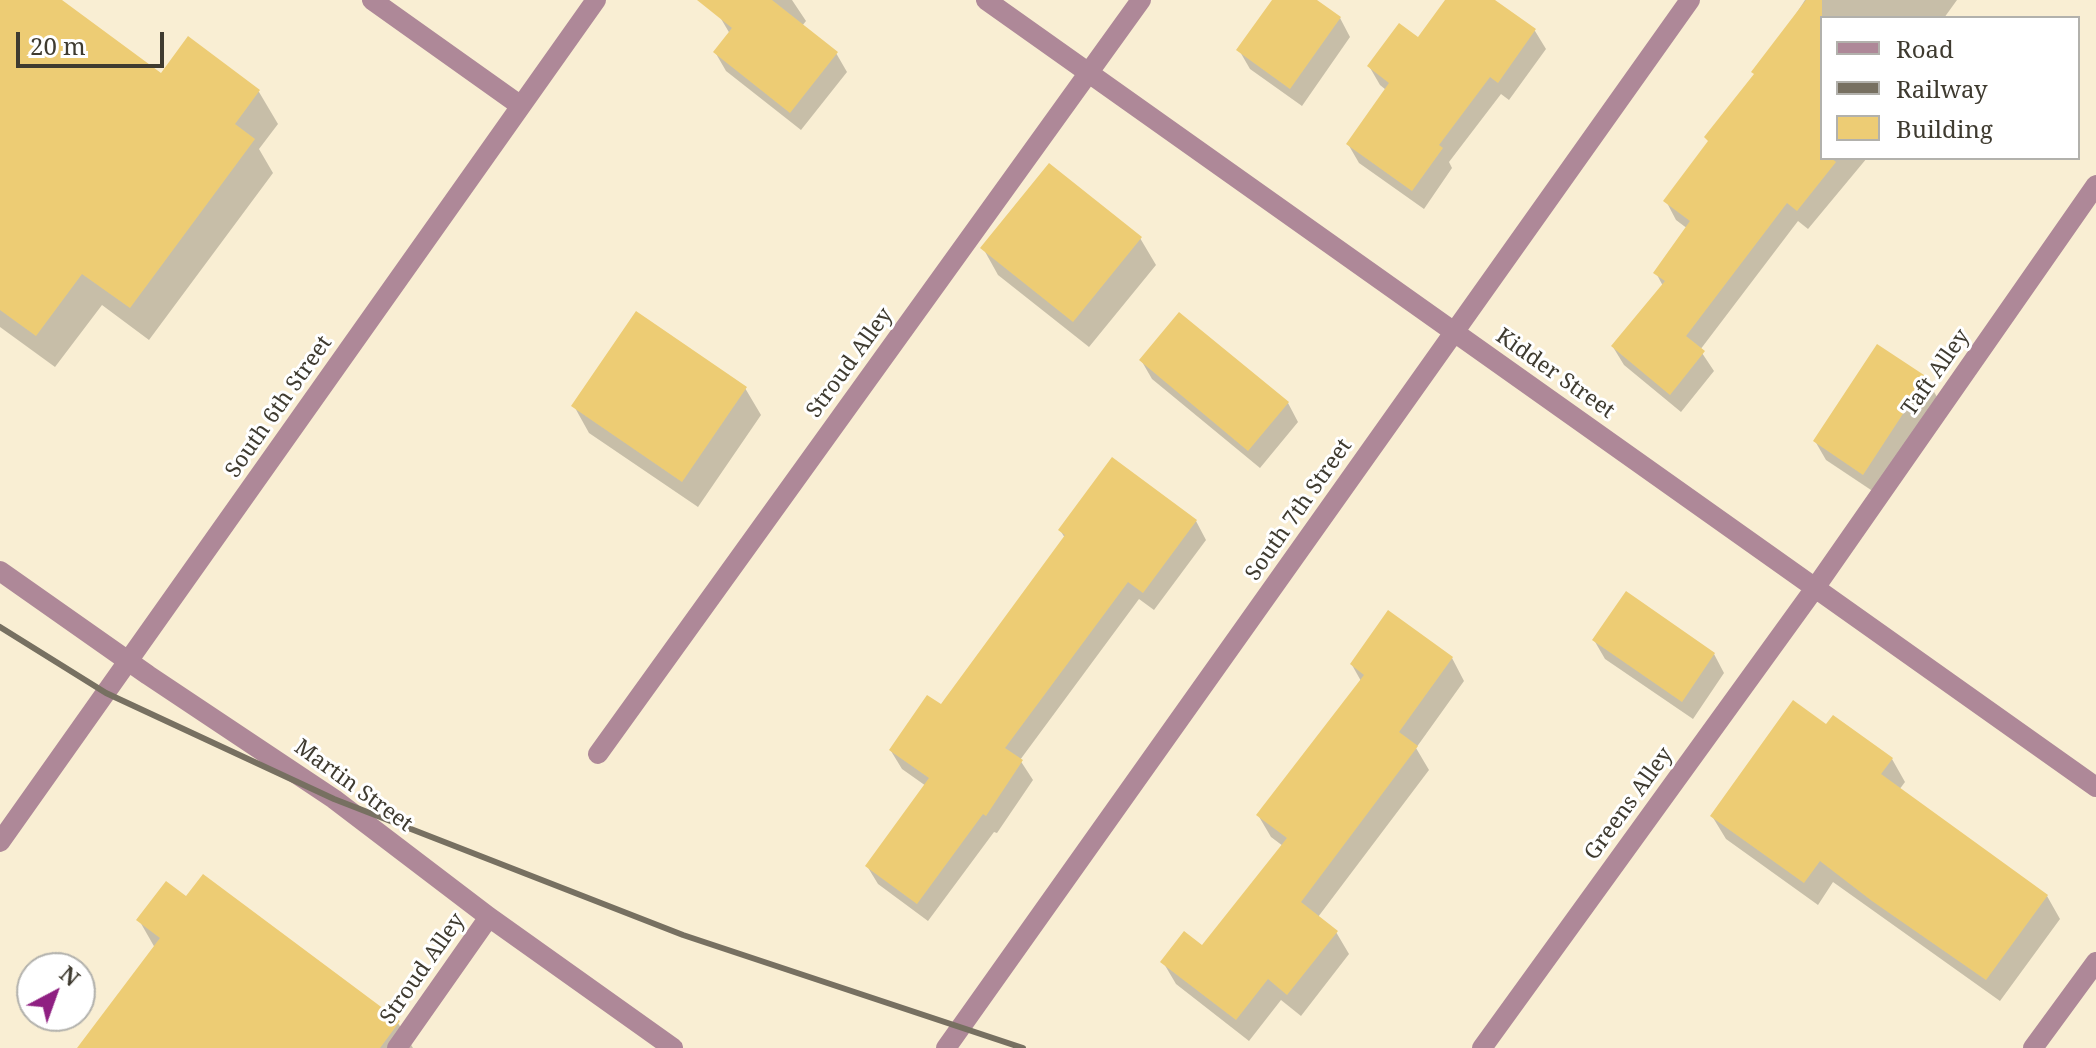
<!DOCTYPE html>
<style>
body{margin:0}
#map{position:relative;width:2096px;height:1048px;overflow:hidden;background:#f9eed3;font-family:"Noto Serif",serif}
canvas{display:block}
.legend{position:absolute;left:1820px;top:16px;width:260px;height:144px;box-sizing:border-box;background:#fff;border:2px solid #b2b1ac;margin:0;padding:10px 14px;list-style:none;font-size:24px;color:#3f3b30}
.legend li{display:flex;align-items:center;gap:16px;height:40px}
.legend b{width:40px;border:2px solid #b2b1ac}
.north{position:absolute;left:16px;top:952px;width:80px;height:80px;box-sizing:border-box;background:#fff;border:2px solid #b2b1ac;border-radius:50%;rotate:41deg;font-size:22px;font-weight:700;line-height:32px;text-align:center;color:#3f3b30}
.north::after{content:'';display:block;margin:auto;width:28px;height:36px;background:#8f2082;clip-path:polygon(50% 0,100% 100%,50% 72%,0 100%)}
.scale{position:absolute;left:16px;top:32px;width:148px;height:36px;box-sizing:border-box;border:4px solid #3f3b30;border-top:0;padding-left:10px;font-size:24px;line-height:28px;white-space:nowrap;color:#3f3b30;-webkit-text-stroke:6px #fff;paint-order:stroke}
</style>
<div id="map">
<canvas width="2096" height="1048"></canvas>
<ul class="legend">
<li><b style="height:10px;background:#ae8898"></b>Road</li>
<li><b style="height:10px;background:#777061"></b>Railway</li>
<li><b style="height:22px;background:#edcc74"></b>Building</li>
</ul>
<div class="north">N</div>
<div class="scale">20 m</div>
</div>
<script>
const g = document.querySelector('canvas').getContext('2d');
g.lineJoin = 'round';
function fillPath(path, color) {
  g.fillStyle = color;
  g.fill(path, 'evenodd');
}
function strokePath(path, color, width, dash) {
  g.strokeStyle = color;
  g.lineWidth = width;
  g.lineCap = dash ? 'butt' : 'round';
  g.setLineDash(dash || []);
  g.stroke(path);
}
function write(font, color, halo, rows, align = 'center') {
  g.font = font + ' "Noto Serif",serif';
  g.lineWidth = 6;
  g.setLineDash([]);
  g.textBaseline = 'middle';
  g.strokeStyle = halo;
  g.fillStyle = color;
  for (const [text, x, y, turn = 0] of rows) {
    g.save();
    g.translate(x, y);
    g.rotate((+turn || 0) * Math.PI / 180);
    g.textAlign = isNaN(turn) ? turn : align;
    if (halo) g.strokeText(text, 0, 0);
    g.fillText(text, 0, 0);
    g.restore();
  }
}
fillPath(new Path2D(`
 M 0,0 L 59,0 L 161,76 L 259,92 L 278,124 L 259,149 L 273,173 L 149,340 L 102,305 L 55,367 L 0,327 Z
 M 733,0 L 792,0 L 806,21 L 802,26 L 836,53 L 847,72 L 801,130 L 726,71 L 715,52 L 730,34 L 720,17 Z
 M 1274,0 L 1313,0 L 1340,18 L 1350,37 L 1302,106 L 1250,69 L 1239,50 Z
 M 1447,0 L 1492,0 L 1535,31 L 1546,49 L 1509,100 L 1501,94 L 1449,162 L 1452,168 L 1424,209 L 1359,163 L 1348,144 L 1386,90 L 1380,85 L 1369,66 L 1419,40 Z
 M 1805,0 L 1957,0 L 1944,18 L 1822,18 L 1822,158 L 1867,158 L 1808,229 L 1798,221 L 1700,350 L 1714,371 L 1681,412 L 1624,365 L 1613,347 L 1663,286 L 1656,273 L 1688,229 L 1676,220 L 1666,201 L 1756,76 Z
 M 1140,238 L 1156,265 L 1089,347 L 998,275 L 983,248 Z
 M 1141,360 L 1288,403 L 1298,422 L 1260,468 L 1152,379 Z
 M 1926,378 L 1937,397 L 1874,492 L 1826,460 L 1815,441 Z
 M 745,388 L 761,415 L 698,507 L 589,433 L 574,406 Z
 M 1196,521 L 1206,540 L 1154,610 L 1139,599 L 1020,760 L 1033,780 L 997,833 L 994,832 L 928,921 L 878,884 L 867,866 L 926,786 L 902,769 L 891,751 L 942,707 L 1065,538 L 1060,530 Z
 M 1594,640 L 1714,654 L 1724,673 L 1693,719 L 1605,659 Z
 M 1452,658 L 1464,681 L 1416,748 L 1429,770 L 1318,917 L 1336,932 L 1349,954 L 1301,1016 L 1281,1000 L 1249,1041 L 1176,984 L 1163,962 L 1202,948 L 1283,846 L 1271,837 L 1258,815 L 1361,681 L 1352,665 Z
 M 1827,726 L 1892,759 L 1905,782 L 1899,790 L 2047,896 L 2060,919 L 2000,1001 L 1833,882 L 1818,905 L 1726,839 L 1712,816 Z
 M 187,899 L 398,1023 L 413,1048 L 80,1048 L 155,948 L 139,920 Z`), '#0003');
fillPath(new Path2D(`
 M 0,0 L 62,0 L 161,73 L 188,36 L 260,90 L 235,124 L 255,139 L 130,308 L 82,274 L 36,336 L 0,310 Z
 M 697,0 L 772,0 L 838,52 L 790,113 L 713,52 L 732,28 Z
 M 1272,0 L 1317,0 L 1341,17 L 1290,89 L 1236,50 Z
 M 1445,0 L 1495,0 L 1536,29 L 1498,83 L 1490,77 L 1439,145 L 1443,148 L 1412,191 L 1346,144 L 1389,83 L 1367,66 L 1399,23 L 1418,37 Z
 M 1806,0 L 1822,0 L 1822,158 L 1831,158 L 1836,162 L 1797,211 L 1787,203 L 1686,336 L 1705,351 L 1670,395 L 1611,346 L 1665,281 L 1653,273 L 1690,221 L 1663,201 L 1708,141 L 1704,137 L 1754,74 L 1751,72 Z
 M 1049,163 L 1142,237 L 1073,322 L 980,248 Z
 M 636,311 L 747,387 L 682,482 L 571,406 Z
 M 1179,312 L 1289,402 L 1248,451 L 1139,360 Z
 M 1877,344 L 1927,377 L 1863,475 L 1813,441 Z
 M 1112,457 L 1197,520 L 1143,593 L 1128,582 L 1005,748 L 1023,760 L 986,816 L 983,814 L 917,904 L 865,866 L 929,778 L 889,750 L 927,695 L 941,704 L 1065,535 L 1058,530 Z
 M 1626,591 L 1715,653 L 1682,702 L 1592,640 Z
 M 1388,610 L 1453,657 L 1399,732 L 1418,746 L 1301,902 L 1338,931 L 1287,995 L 1268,979 L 1236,1020 L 1160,962 L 1184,931 L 1202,945 L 1287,838 L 1256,815 L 1364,675 L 1350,664 Z
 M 1793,700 L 1826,724 L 1833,715 L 1893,758 L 1881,774 L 2048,895 L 1986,980 L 1872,901 L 1820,861 L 1804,883 L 1710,816 Z
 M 203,874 L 400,1021 L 380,1048 L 77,1048 L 160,938 L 136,920 L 166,881 L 186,896 Z`), '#edcc74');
strokePath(new Path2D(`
 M 372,0 L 521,106
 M 986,0 L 2096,787
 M 0,571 L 148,675 L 334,799 L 489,917 L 673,1048
 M 598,754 L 1141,0
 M 0,842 L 596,0
 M 397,1048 L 489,917
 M 946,1048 L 1690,0
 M 1482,1048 L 1815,588 L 2096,185
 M 2033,1048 L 2096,962`), '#ae8898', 20);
strokePath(new Path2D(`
 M 0,627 L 106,693 L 334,799 L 683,935 L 1023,1048`), '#777061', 6);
write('22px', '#3f3b30', '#fff', [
 ["Stroud Alley",850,363,-54],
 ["Taft Alley",1936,373,-55],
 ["Kidder Street",1555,374,35],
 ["South 6th Street",279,407,-55],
 ["South 7th Street",1299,510,-55],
 ["Martin Street",353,786,36],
 ["Greens Alley",1629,804,-54],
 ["Stroud Alley",423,969,-55]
]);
</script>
